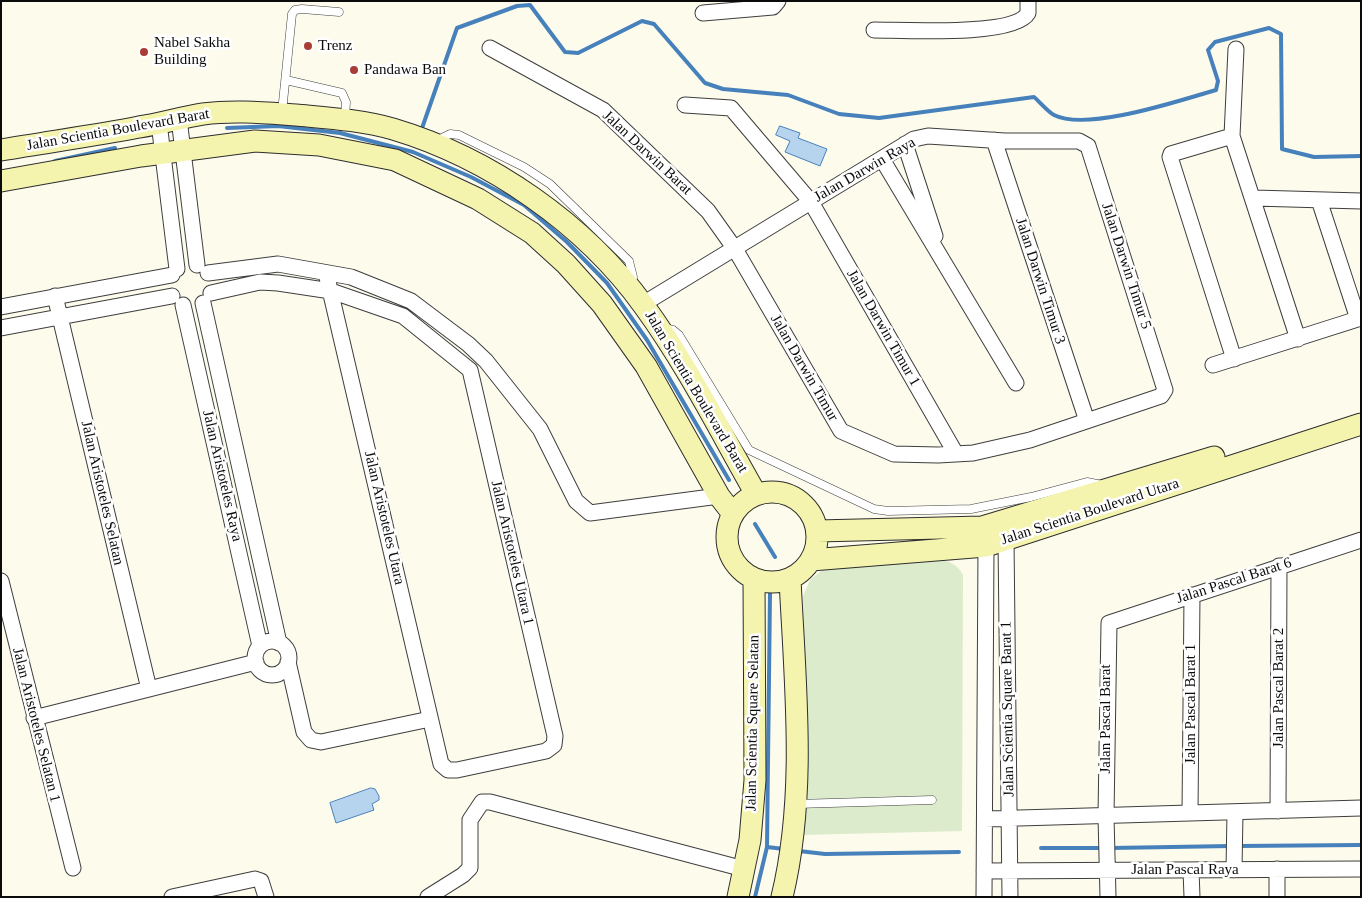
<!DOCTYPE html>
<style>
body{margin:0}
#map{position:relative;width:1362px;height:898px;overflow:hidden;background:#fdfbec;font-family:"Times New Roman",serif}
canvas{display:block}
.frame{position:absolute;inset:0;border:2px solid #0b0b0b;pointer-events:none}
</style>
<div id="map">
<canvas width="1362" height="898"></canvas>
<div class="frame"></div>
</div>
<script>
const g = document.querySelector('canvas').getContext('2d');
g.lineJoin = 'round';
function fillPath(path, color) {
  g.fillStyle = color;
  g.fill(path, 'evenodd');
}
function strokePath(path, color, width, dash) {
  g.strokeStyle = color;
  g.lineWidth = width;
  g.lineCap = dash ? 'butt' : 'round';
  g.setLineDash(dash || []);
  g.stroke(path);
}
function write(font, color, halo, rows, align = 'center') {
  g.font = font + ' "Times New Roman",serif';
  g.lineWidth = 5;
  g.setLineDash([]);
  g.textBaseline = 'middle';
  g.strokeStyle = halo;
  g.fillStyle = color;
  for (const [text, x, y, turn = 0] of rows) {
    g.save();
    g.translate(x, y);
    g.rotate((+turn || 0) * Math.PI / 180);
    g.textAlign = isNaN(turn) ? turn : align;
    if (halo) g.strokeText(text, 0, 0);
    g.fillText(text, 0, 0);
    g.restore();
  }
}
fillPath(new Path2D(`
 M 934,558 C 947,561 956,562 963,575 L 962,831 L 801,835 L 805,755 L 803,596 L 810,580 L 831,563 Z`), '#dcebcb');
const water = new Path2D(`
 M 780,126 L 800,133 L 798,138 L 827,149 L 820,166 L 785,152 L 790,141 L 776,135 Z
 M 371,788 L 375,789 L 379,796 L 379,800 L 372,804 L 374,810 L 336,823 L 330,803 Z`);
fillPath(water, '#b7d4ee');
strokePath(water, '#4781bb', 1);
strokePath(new Path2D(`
 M 227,128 L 278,126 L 340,133 L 413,152 L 471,177 L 524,205 L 567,242 L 607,283 L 647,340 L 729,480
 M 421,131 L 457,28 L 517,6 L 530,5 L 565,52 L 578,53 L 642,21 L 654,24 L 705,83 L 723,89 L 788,95 L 839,114 L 879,118 L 1034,97 C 1040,102 1047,111 1054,115 C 1087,132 1181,100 1216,90 L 1218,81 L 1208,50 L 1215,42 L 1269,28 L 1281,34 L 1282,149 L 1314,157 L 1361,156
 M 55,161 L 115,148
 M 755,524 L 775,557
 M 1238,846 L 1361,845
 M 767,847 L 784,849
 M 1041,848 L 1104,848
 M 1111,848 L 1231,846
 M 799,851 L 825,854 L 959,852
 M 755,897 L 767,847 L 770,593`), '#4781bb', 4);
const lane = new Path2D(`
 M 286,80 L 342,93 L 346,102 L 345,118
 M 282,112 L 292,14 L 295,10 L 302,9 L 339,12
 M 436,141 L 450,134 L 459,135 L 524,167 L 550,184 L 629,261 L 633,277 L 632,283
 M 663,328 L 673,330 L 679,335 L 749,450 L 874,509 L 888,511 L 971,509 L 1031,497 L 1087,482 L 1102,485
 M 796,804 L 932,800`);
const street = new Path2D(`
 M 703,13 L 773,7 L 778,1
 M 874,30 C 902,30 1015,37 1028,13 L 1028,1
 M 490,48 L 603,110 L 708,211 L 735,249 L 841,431 L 894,454 L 938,455 L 973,453 L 1030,440 L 1161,396 L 1165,390 L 1088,146 L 1079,141 L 1005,141 L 928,136 L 914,139 L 643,304
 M 1236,49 L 1232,136 L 1298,339
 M 685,105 L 731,108 L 811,202 L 956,454
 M 179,119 L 197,265
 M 159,123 L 177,269
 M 1232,136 L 1171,154 L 1170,157 L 1234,359
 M 994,140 L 1087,421
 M 905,144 L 935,236
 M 882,159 L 1016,383
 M 1254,198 L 1361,201
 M 1319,200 L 1358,319
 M 208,273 L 278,264 L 351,277 L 411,301 L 468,344 L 486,361 L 540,429 L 576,501 L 590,513 L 719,496
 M 326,273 L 441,764 L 448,770 L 457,770 L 546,751 L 554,745 L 555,736 L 470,370
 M 211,293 L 260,282 L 278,283 L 331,291 L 403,316 L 470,370
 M 55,296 L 149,689
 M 203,303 L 279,643
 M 183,305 L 260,646
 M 1,307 L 172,275
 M 1,328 L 172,296
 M 1213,365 L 1361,318
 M 1004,531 L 1006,540 L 1010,897
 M 983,536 L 986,546 L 984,897
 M 1,581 L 73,868
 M255 658a17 17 0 1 1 34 0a17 17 0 1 1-34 0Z
 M 288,662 L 304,732 L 311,740 L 321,742 L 430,719
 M 34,718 L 256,662
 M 1278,811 L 1279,566
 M 1190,813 L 1192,595
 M 985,819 L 1361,808
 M 1277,869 L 1277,897
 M 1191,870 L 1192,897
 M 1234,870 L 1235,812
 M 984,871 L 1361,869
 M 172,897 L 255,879 L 261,881 L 266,897
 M 428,897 L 463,875 L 470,868 L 470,820 L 482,802 L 490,802 L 744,869
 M 1108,897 L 1106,816 L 1109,623 L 1361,540`);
const secondary = new Path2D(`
 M 1,150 C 47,142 93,136 139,127 C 161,124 182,117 203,114 C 234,110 266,113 296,115 C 328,118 362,120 393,129 C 490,158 585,224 644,306 C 687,365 720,431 756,494
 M 1,181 L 141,156 L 255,141 L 319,145 L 395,160 L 478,199 L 532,233 L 566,264 L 602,304 L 646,366 L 719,496 L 733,514
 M727 537a45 45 0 1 1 90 0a45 45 0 1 1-90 0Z
 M 817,531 L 982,527 L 1214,457
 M 811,560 L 986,546 L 1361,424
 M 738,897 L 750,840 L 755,780 L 754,579
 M 782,897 C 807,794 795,684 790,579`);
strokePath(lane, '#3e3e3e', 9);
strokePath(street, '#3e3e3e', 17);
strokePath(secondary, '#2d2d2d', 23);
strokePath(lane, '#fff', 8);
strokePath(street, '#fff', 15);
strokePath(secondary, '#f5f4af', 21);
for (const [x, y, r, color] of [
 [308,46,5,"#a93c35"],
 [144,52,5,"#a93c35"],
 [354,70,5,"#a93c35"]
]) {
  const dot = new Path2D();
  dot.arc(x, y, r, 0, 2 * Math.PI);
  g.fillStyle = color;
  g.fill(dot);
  strokePath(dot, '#fff', 2);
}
write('15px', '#0b0b0b', '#fff', [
 ["Nabel Sakha",154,43],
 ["Building",154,60],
 ["Trenz",318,46],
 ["Pandawa Ban",364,70]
], 'left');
write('15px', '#0b0b0b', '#fff', [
 ["Jalan Scientia Boulevard Barat",118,130,-10],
 ["Jalan Darwin Barat",647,153,43],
 ["Jalan Darwin Raya",865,170,-30],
 ["Jalan Darwin Timur 5",1126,266,72],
 ["Jalan Darwin Timur 3",1040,281,72],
 ["Jalan Darwin Timur 1",883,328,60],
 ["Jalan Darwin Timur",804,368,60],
 ["Jalan Scientia Boulevard Barat",696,392,59],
 ["Jalan Aristoteles Raya",222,476,77],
 ["Jalan Aristoteles Selatan",102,493,77],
 ["Jalan Scientia Boulevard Utara",1090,512,-18],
 ["Jalan Aristoteles Utara",384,518,77],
 ["Jalan Aristoteles Utara 1",512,553,77],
 ["Jalan Pascal Barat 6",1234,581,-18],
 ["Jalan Pascal Barat 2",1279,688,-90],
 ["Jalan Pascal Barat 1",1191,704,-90],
 ["Jalan Scientia Square Barat 1",1008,709,-91],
 ["Jalan Pascal Barat",1106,719,-90],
 ["Jalan Scientia Square Selatan",753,723,-89],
 ["Jalan Aristoteles Selatan 1",36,725,76],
 ["Jalan Pascal Raya",1185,870]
]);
</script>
